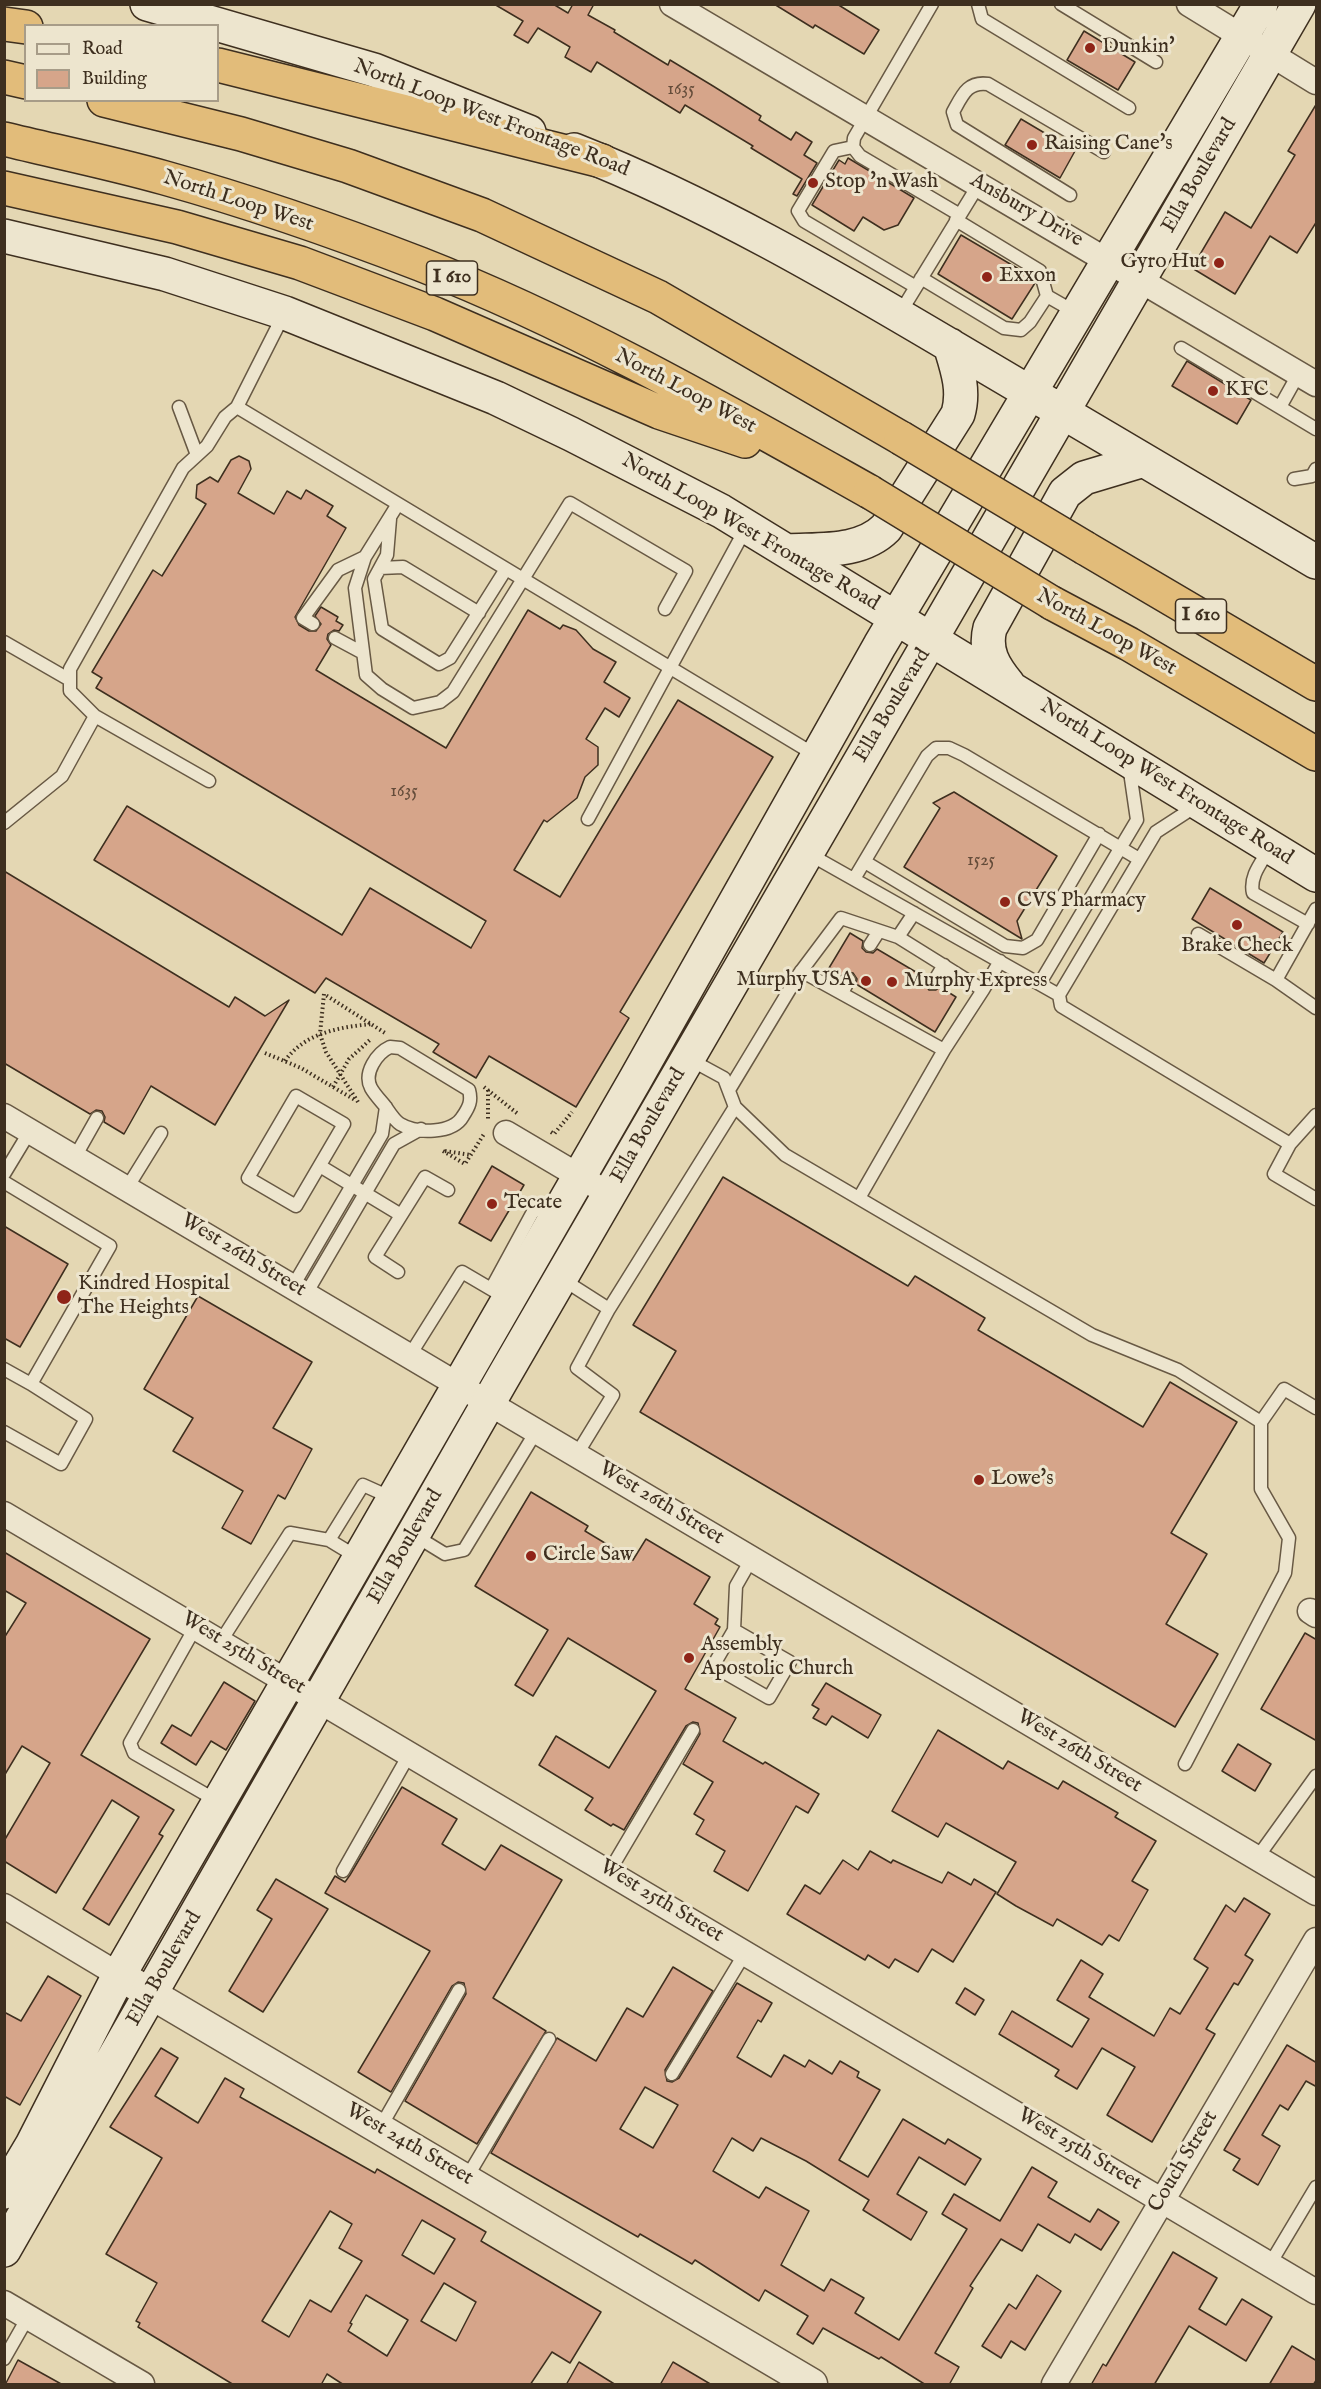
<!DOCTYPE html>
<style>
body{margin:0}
#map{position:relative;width:1321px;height:2389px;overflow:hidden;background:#e4d7b3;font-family:"IM FELL English",serif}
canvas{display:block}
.frame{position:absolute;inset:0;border:6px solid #3e2f1f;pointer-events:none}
.legend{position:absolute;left:24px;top:24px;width:195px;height:78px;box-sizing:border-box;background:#ede5ce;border:2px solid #a79c88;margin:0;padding:8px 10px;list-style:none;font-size:18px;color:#3e2f1f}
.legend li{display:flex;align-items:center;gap:12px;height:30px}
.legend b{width:30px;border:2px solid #a79c88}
</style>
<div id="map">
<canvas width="1321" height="2389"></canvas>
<div class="frame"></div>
<ul class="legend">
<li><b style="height:8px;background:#ede5ce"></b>Road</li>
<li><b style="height:16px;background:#d6a58a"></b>Building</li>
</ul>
</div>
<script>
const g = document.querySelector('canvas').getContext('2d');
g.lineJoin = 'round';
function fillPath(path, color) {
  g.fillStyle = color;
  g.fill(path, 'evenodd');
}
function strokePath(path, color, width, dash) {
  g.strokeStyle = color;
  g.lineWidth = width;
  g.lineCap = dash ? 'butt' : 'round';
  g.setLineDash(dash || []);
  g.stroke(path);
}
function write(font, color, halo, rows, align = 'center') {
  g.font = font + ' "IM FELL English",serif';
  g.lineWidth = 6;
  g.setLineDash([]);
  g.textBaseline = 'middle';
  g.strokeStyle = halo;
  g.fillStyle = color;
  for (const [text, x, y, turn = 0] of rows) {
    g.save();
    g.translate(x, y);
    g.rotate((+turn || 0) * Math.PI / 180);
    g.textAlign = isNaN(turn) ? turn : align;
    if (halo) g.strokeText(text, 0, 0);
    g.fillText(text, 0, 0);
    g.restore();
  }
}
const building = new Path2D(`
 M 494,4 L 553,4 L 568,13 L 573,4 L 594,4 L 588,15 L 615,30 L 614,32 L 668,65 L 670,60 L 713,86 L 761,116 L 759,120 L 791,140 L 796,132 L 812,142 L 804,155 L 817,163 L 797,196 L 793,194 L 802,179 L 751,148 L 753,146 L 685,105 L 680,113 L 597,62 L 591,72 L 565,57 L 570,47 L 538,28 L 528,43 L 514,35 L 523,21 Z
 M 774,4 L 837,4 L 879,30 L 864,54 L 815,25 L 813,28 Z
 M 1084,31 L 1135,62 L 1118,90 L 1067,60 Z
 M 1317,103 L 1317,221 L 1297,253 L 1270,236 L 1235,294 L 1192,268 L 1225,212 L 1251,228 L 1295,155 L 1288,151 Z
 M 1021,119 L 1075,151 L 1060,178 L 1005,145 Z
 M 848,158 L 914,198 L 898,225 L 884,230 L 863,217 L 854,231 L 812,205 L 839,160 L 845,164 Z
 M 961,235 L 1034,278 L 1035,283 L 1012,319 L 938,274 Z
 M 1187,361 L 1251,400 L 1237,424 L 1172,386 Z
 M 239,456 L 249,461 L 251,469 L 238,493 L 274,514 L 287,491 L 301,499 L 306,490 L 333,506 L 327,516 L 346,528 L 295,617 L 299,625 L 309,631 L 316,631 L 321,624 L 315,616 L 321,607 L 338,617 L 336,621 L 343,625 L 339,631 L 334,630 L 328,634 L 327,639 L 331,645 L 316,670 L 446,748 L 528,610 L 560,629 L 563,625 L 576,630 L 593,649 L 616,662 L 604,682 L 630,698 L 619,717 L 605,708 L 586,739 L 598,747 L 598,765 L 585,777 L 577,798 L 547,822 L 544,820 L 514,870 L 560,897 L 678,700 L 773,757 L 620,1012 L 629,1018 L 576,1107 L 489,1056 L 476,1078 L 433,1052 L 439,1044 L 326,978 L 315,993 L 94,860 L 127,806 L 342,935 L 370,888 L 471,948 L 486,921 L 96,688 L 102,678 L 92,672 L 153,570 L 162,576 L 206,504 L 196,498 L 197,485 L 210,477 L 218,482 L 231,460 Z
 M 954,792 L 1057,856 L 1017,921 L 1022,939 L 904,867 L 940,808 L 933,803 Z
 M 4,871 L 229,1007 L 235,997 L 265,1016 L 289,1000 L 215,1125 L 151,1086 L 124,1134 L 104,1122 L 105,1117 L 102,1111 L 96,1110 L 90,1114 L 4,1063 Z
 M 1210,888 L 1283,932 L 1264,963 L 1192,919 Z
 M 850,933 L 863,941 L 862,948 L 866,952 L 873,953 L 877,949 L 926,978 L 926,986 L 929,990 L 936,990 L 940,987 L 956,997 L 935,1032 L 856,984 L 857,979 L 853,973 L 848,972 L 842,976 L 829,968 Z
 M 492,1166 L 524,1185 L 491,1241 L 459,1223 Z
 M 723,1177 L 908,1286 L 915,1276 L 985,1318 L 978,1330 L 1143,1427 L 1170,1382 L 1237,1422 L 1171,1533 L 1207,1554 L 1166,1624 L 1218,1654 L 1175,1727 L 640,1412 L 676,1351 L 633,1325 Z
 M 4,1226 L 68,1264 L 20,1347 L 4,1338 Z
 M 198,1296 L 312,1362 L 273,1428 L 312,1449 L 285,1499 L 278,1495 L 251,1544 L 222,1528 L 243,1491 L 173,1451 L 193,1418 L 144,1389 Z
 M 531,1492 L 588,1526 L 585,1531 L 633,1560 L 646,1539 L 710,1577 L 694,1604 L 718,1619 L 715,1624 L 720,1627 L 685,1689 L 736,1718 L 723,1741 L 763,1764 L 765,1762 L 819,1794 L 808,1813 L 796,1806 L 748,1891 L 714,1871 L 725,1851 L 696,1834 L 704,1820 L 694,1814 L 713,1782 L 683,1764 L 700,1734 L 698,1723 L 693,1722 L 686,1726 L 624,1830 L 613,1824 L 611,1826 L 585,1810 L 593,1798 L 539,1765 L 556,1736 L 609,1768 L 656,1691 L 568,1638 L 533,1696 L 515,1685 L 548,1630 L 475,1586 Z
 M 4,1552 L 150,1639 L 81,1755 L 174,1810 L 159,1834 L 163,1836 L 109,1925 L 83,1909 L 139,1817 L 112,1800 L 56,1893 L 4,1861 L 4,1841 L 50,1763 L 22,1746 L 4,1776 L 4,1638 L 26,1603 L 4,1590 Z
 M 1305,1633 L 1317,1640 L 1317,1741 L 1261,1709 Z
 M 224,1682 L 255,1701 L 226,1750 L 211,1741 L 196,1765 L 161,1743 L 172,1725 L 191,1736 Z
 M 826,1683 L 881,1715 L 868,1738 L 832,1716 L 826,1725 L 813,1718 L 819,1709 L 812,1705 Z
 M 938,1730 L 1003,1769 L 1008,1761 L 1058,1789 L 1063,1781 L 1118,1813 L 1115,1817 L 1156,1841 L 1132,1881 L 1148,1890 L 1119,1941 L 1109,1935 L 1102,1945 L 1057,1919 L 1053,1926 L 1016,1906 L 997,1894 L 1016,1862 L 946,1823 L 938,1837 L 892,1811 Z
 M 1238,1744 L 1271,1764 L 1255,1791 L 1222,1771 Z
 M 402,1787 L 457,1819 L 442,1844 L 485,1870 L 501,1845 L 562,1880 L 493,1998 L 546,2031 L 477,2144 L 405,2101 L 466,1994 L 464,1983 L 458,1982 L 452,1986 L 391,2092 L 358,2072 L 430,1951 L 325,1893 L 335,1876 L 345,1882 L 350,1875 Z
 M 870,1851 L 891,1863 L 893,1860 L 942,1883 L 948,1872 L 971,1885 L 974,1879 L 996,1892 L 953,1962 L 932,1949 L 918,1972 L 895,1959 L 889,1968 L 868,1955 L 865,1960 L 787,1914 L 805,1885 L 820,1894 L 843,1860 L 858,1870 Z
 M 276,1879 L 328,1909 L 263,2012 L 229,1991 L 272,1919 L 257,1910 Z
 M 1244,1898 L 1270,1914 L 1245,1955 L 1253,1960 L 1238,1985 L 1234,1983 L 1206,2029 L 1215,2034 L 1152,2142 L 1107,2115 L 1135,2067 L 1102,2048 L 1077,2089 L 1055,2076 L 1059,2070 L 999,2034 L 1012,2011 L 1072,2047 L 1089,2019 L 1057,2000 L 1081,1960 L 1103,1974 L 1089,1997 L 1154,2036 L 1170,2008 L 1180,2014 L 1208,1968 L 1194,1959 L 1226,1905 L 1235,1912 Z
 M 673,1967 L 713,1991 L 665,2070 L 667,2081 L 672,2082 L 679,2078 L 737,1983 L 772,2003 L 761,2022 L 758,2020 L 737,2057 L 771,2077 L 784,2055 L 805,2067 L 809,2060 L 832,2074 L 840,2061 L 859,2072 L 857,2077 L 880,2090 L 839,2160 L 868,2177 L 903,2119 L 945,2144 L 948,2139 L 981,2159 L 965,2185 L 919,2157 L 897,2194 L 927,2212 L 911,2240 L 863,2210 L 869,2200 L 806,2161 L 761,2138 L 753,2151 L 732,2138 L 713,2171 L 759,2198 L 766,2187 L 809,2211 L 781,2265 L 824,2291 L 831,2279 L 864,2298 L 855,2313 L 899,2340 L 967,2229 L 942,2214 L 954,2194 L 1000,2221 L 1032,2167 L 1057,2182 L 1048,2197 L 1090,2222 L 1098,2209 L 1119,2222 L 1101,2250 L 1075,2234 L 1070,2243 L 1038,2224 L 1022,2251 L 1001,2239 L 970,2286 L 973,2288 L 935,2353 L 959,2367 L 949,2385 L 926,2385 L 881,2357 L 879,2359 L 823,2328 L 813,2344 L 797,2334 L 808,2316 L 765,2290 L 759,2301 L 695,2260 L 692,2264 L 640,2234 L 638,2237 L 491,2153 L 557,2038 L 596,2061 L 627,2008 L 643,2017 ZM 645,2087 L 678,2105 L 653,2148 L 620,2129 Z
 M 48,1976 L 81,1996 L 20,2105 L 4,2096 L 4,2012 L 21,2021 Z
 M 965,1988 L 984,2000 L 975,2015 L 956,2003 Z
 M 1287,2045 L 1317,2063 L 1317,2087 L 1306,2081 L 1288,2110 L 1280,2105 L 1262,2135 L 1280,2146 L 1258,2185 L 1233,2170 L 1240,2159 L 1224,2150 Z
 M 161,2048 L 178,2058 L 155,2096 L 198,2123 L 225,2078 L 244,2089 L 240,2097 L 375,2173 L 377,2169 L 486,2232 L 481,2241 L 601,2312 L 570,2363 L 552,2352 L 530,2385 L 344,2385 L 327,2374 L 321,2385 L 234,2385 L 138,2327 L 140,2323 L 136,2321 L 157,2283 L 106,2254 L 162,2158 L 110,2127 ZM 330,2211 L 352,2224 L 339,2248 L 362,2261 L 331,2312 L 310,2300 L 289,2337 L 262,2321 ZM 422,2220 L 455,2239 L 434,2274 L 402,2255 ZM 444,2283 L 476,2302 L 456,2341 L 421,2321 ZM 366,2295 L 408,2320 L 387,2356 L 348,2331 L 352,2324 L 350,2323 Z
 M 1173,2252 L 1217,2278 L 1199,2309 L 1226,2325 L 1242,2299 L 1272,2317 L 1246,2361 L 1189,2326 L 1154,2385 L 1091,2385 L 1103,2364 L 1106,2366 Z
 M 1037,2275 L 1061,2291 L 1025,2350 L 1011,2341 L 1001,2358 L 982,2346 L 1009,2304 L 1016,2309 Z
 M 1292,2346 L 1317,2361 L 1317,2379 L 1313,2385 L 1269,2385 Z
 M 18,2360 L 63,2385 L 5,2385 Z
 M 579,2362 L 616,2385 L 566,2385 Z
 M 673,2362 L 712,2385 L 660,2385 Z`);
fillPath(building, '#d6a58a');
strokePath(building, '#3e2f1f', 1.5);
const service = new Path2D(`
 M 932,4 L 854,138 L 853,147 L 860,156 L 960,215
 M 978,4 L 982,19 L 1129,108
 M 1061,4 L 1156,62
 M 853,147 L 834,151 L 798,211 L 804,221 L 916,287
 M 1070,195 L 957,125 L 953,112 C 962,96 967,81 988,84 L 1104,152
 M 921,278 L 1004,328 L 1021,330 L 1030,322 L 1047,296 L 1040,271 L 956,220
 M 1047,296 L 1075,312
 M 900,313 L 979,184
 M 1181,348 L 1316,429
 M 179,407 L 197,455
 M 237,407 L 817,756
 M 1280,407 L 1299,373
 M 1294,479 L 1312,476 L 1316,469
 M 398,504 L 365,557 L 355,588 L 366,675 L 382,689 L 413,708 L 440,702 L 453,692 L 570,503 L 686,571 L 665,609
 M 390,519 L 387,555 L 374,579 L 382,629 L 439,664 L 450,658 L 506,569
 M 380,568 L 403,567 L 479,613
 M 313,624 L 303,618 L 338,570 L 365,557
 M 335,638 L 363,653
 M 4,642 L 70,680
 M 209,781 L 95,716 L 70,691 L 70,669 L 183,468 L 207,446 L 225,417 L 237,407 L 284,314
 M 1196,806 L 1156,832 L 1059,995 L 1061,1006 L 1290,1144 L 1316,1115
 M 588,819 L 746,528
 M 4,823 L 62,776 L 95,716
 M 1270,848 C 1262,862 1249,876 1253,893 L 1308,924
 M 809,854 L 1059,995
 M 865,862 L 1005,946 L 1023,948 L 1037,940 L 1099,834
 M 854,879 L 927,756 L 936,748 L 949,748 L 964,755 L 1139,859
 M 1316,909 L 1276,980 L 1316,1008
 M 1198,934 L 1276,980
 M 898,937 L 983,990 L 1000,961
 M 870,945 L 879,931
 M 801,971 L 944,1050 L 983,990
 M 933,983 L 944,965
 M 1040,983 L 1137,820 L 1129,765
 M 842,993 L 849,980
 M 390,1047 L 400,1048 L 469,1090 C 472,1101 469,1107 463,1116 C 453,1134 417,1134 400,1124 C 394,1120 390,1113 385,1106 C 381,1101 375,1095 371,1088 C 363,1073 377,1053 390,1047 Z
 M 689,1059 L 724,1078 L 735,1107 L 785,1155 L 1092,1335 L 1178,1370 L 1261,1422 L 1284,1389 L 1316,1408
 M 729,1090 L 799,974 L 841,918 L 898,937 L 914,913
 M 296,1096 L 344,1124 L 296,1206 L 248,1178 Z
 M 1290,1144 L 1274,1174 L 1316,1199
 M 75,1157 L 97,1118
 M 320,1166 L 401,1215
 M 4,1174 L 30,1131
 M 4,1182 L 110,1246 L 31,1384 L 4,1369
 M 127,1188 L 161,1133
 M 859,1198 L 944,1050
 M 398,1272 L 375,1257 L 425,1177 L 448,1190
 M 562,1279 L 609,1309 L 577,1368 L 613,1395 L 577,1454
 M 293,1286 L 382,1134 L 386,1107
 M 491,1289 L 535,1208 L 553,1218
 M 306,1294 L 394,1144 L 421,1129
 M 609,1309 L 735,1107
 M 410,1355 L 462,1272 L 508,1299
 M 4,1432 L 61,1464 L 86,1419 L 31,1384
 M 414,1535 L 445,1554 L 464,1550 L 537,1430
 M 357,1557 L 329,1540 L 363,1485 L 392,1498
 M 196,1626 L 130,1743 L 134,1753 L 219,1802
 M 734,1630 L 790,1662 L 769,1698 L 713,1666 L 734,1630 L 736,1586 L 752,1558
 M 221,1641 L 290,1533 L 329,1540
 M 1185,1764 L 1285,1573 L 1289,1538 L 1261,1489 L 1261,1422
 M 1257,1858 L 1316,1776
 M 343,1871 L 410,1753
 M 609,1872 L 693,1730
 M 672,2074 L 745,1953
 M 380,2128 L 459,1990
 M 466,2179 L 549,2039
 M 1270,2264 L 1316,2187
 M 4,2359 L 28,2317`);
const minor = new Path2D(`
 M 672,4 L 1316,384
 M 1189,4 L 1316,82
 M 4,1116 L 1316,1893
 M 506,1133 L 594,1185
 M 4,1514 L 1316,2292
 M 1310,1611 L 1316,1615
 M 4,1906 L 119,1975
 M 4,2303 L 142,2384
 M 1054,2384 L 1316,1940`);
const tertiary = new Path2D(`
 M 119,1975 L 812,2384`);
const secondary = new Path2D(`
 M 147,4 L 374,70 L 529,132
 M 574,150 C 708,203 833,276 956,349 C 1077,420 1196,491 1316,562
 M 4,236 L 165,274 L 285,313 L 496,398 L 571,434 L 721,511 L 1316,875
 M 788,551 C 821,549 861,553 886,528 L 958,414 C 965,390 957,368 950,345
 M 1008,684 C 994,667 984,651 990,628 L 1065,493 L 1084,478 L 1144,460
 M 4,2192 L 32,2145 L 119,1975 L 635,1080 L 880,645 L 1261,4
 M 4,2250 L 501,1381 L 1299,4`);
const motorway = new Path2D(`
 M 4,24 L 26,27
 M 218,65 L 602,161
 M 4,77 L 26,82
 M 104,100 L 241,134 L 348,166 L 482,215 L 658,297 L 901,438
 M 4,139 C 58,152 112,163 165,178 C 251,202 337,232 420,264 C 576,325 724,410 870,492
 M 4,188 L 177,227 L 300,263 L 435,314 L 659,412 L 745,441
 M 1085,548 L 1316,684
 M 1052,603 L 1129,644 L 1316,754`);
strokePath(service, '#685944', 15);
strokePath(minor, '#685944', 27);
strokePath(tertiary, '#685944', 33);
strokePath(secondary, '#3e2f1f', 36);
strokePath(motorway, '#3e2f1f', 36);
strokePath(new Path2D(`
 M 265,1053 L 301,1068 L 355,1100
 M 285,1061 C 304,1033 340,1027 372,1024
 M 333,1087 L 349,1059 L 371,1039
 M 484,1087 L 518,1114
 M 488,1090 L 488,1121
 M 358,1102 L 326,1052 L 320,1034 L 324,994 L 385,1033
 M 551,1132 L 554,1134 L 572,1112
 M 443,1151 L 465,1164 L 484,1134
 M 445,1151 L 471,1155`), '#3e2f1f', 4, [1.5, 3]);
strokePath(service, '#ede5ce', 12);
strokePath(minor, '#ede5ce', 24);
strokePath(tertiary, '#ede5ce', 30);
strokePath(secondary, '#ede5ce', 33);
strokePath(motorway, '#e2bc7a', 33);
const motorwayBridge = new Path2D(`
 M 901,438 L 1085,548
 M 870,492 L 1052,603`);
strokePath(motorwayBridge, '#3e2f1f', 36, []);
strokePath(motorwayBridge, '#e2bc7a', 33);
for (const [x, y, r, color] of [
 [1090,48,6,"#8f2418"],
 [1032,145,6,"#8f2418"],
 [813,183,6,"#8f2418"],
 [1219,263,6,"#8f2418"],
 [987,277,6,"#8f2418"],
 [1213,391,6,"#8f2418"],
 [1005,902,6,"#8f2418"],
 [1237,925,6,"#8f2418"],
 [866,981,6,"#8f2418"],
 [892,982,6,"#8f2418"],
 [492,1204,6,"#8f2418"],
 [64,1297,8,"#8f2418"],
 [979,1480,6,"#8f2418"],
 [531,1556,6,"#8f2418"],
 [689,1658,6,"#8f2418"]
]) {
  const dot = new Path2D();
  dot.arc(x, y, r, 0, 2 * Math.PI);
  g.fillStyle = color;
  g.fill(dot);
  strokePath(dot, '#ede5ce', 2);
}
write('18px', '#644c3a', null, [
 ["1635",681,90],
 ["1635",404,792],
 ["1525",981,861]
]);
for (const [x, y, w] of [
 [452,278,51],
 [1201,616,51]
]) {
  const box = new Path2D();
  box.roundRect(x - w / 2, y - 17, w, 34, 4.5);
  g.fillStyle = '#ede5ce';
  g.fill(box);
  strokePath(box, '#3e2f1f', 1.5);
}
write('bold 20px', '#3e2f1f', null, [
 ["I 610",452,278],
 ["I 610",1201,616]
]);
write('21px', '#3e2f1f', '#ede5ce', [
 ["Dunkin'",1102,48],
 ["Raising Cane's",1044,145],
 ["Stop 'n Wash",825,183],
 ["Gyro Hut",1207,263,"right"],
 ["Exxon",999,277],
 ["KFC",1225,391],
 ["CVS Pharmacy",1017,902],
 ["Brake Check",1237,947,"center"],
 ["Murphy USA",854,981,"right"],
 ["Murphy Express",904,982],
 ["Tecate",504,1204],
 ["Kindred Hospital",78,1285],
 ["The Heights",78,1309],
 ["Lowe's",991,1480],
 ["Circle Saw",543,1556],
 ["Assembly",701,1646],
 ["Apostolic Church",701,1670]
], 'left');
write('21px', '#3e2f1f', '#ede5ce', [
 ["North Loop West Frontage Road",491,119,21],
 ["Ella Boulevard",1200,176,-60],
 ["North Loop West",238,202,18],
 ["Ansbury Drive",1026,211,30],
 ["North Loop West",685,392,28],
 ["North Loop West Frontage Road",750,533,30],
 ["North Loop West",1106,633,29],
 ["Ella Boulevard",893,706,-59],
 ["North Loop West Frontage Road",1166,783,32],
 ["Ella Boulevard",649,1126,-60],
 ["West 26th Street",243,1256,31],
 ["West 26th Street",661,1504,31],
 ["Ella Boulevard",406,1547,-60],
 ["West 25th Street",243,1654,31],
 ["West 26th Street",1079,1752,31],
 ["West 25th Street",661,1902,31],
 ["Ella Boulevard",165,1969,-60],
 ["West 24th Street",409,2145,30],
 ["West 25th Street",1079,2150,31],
 ["Couch Street",1184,2162,-59]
]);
</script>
